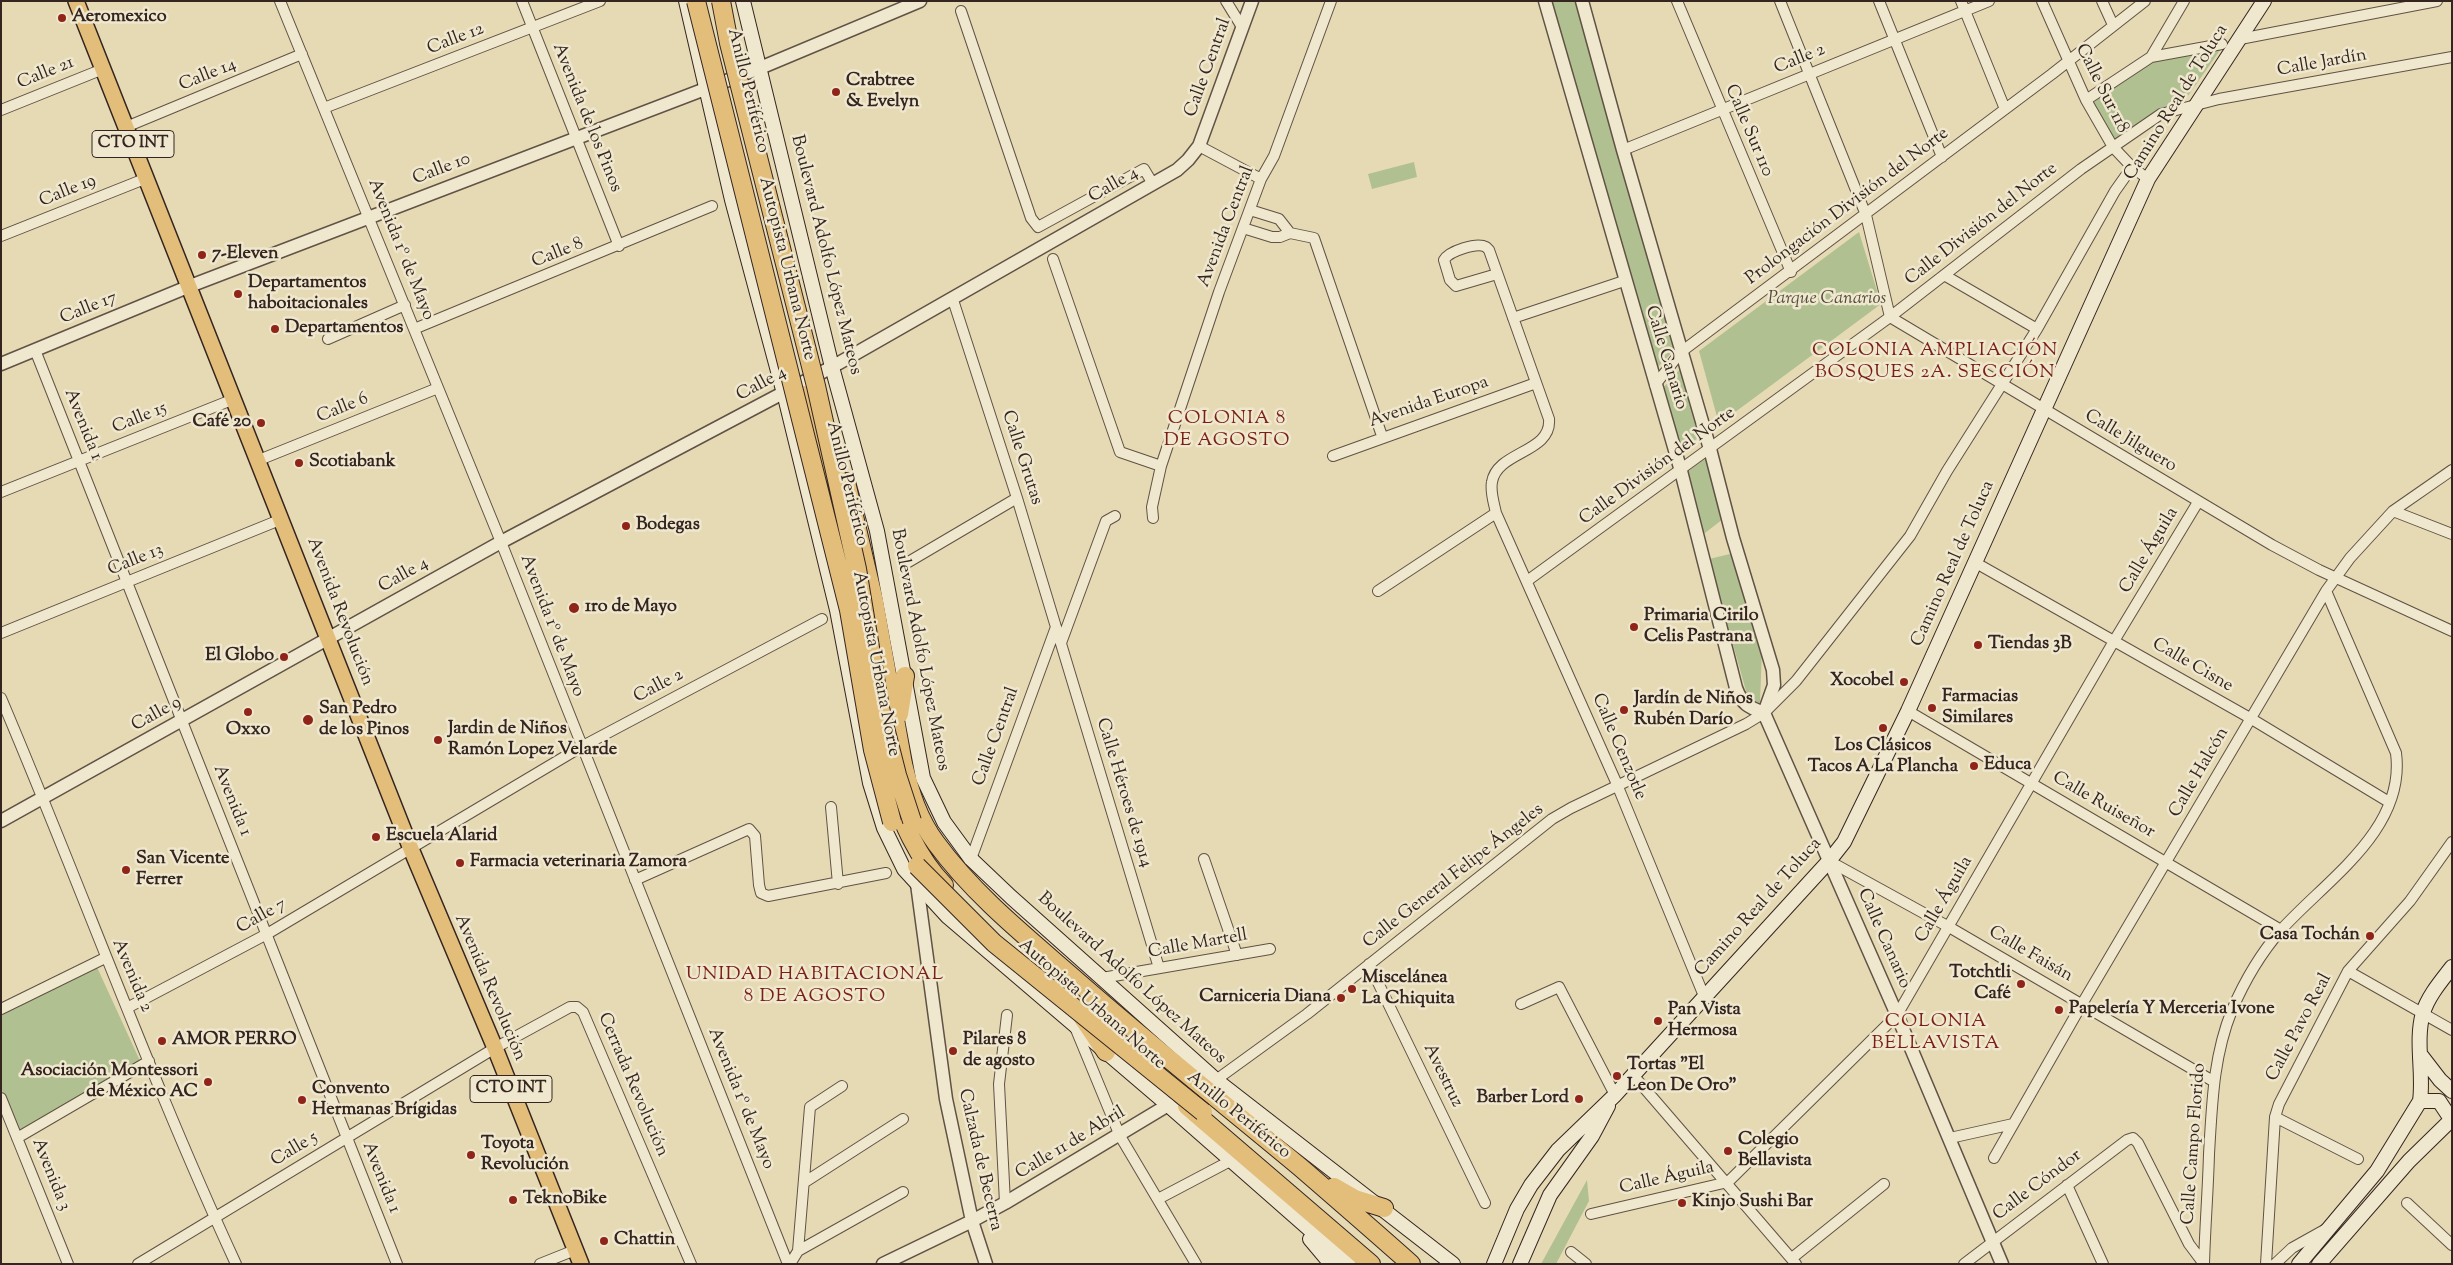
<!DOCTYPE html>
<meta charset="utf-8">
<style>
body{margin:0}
#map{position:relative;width:2453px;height:1265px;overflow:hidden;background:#e6dab4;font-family:"Sorts Mill Goudy",serif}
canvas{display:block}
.frame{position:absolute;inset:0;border:2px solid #342520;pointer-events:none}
</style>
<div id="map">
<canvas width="2453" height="1265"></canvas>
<div class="frame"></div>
</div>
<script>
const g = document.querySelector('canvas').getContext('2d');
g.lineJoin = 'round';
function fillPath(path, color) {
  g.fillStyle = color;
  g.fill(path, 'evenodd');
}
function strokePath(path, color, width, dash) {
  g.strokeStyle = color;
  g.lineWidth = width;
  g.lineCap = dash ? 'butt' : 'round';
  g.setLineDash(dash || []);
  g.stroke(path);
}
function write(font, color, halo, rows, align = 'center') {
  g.font = font + ' "Sorts Mill Goudy",serif';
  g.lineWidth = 5;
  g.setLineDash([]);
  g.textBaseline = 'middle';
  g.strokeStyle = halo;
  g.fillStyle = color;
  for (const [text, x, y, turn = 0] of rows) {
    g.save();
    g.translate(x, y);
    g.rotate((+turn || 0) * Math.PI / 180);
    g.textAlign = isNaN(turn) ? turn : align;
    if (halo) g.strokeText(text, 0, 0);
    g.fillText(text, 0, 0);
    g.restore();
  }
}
fillPath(new Path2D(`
 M 1552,1 L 1579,1 L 1677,347 L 1656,369 Z
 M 2223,46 L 2183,103 L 2116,143 L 2088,101 L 2151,59 Z
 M 1414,162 L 1417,177 L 1372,189 L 1368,174 Z
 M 1859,232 L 1881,304 L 1719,424 L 1699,351 Z
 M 1681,368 L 1702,435 L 1680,451 L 1663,388 Z
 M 1706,458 L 1723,519 L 1705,533 L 1702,531 L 1687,472 Z
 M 1734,553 L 1762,650 L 1760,702 L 1757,704 L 1748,698 L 1709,559 Z
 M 96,965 L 141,1063 L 19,1133 L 1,1088 L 1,1014 Z
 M 1587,1180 L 1589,1201 L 1556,1264 L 1541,1264 Z`), '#b1c090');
const minor = new Path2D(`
 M 280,1 L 501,542 L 788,1264
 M 522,1 L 619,246
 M 1226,1 L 1242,27
 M 1677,1 L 1791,272
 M 1780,1 L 1866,215 L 1890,317 L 2272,545 L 2319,570 L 2452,631
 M 1879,1 L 1942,157
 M 1961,1 L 2005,109
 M 2042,1 L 2086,100 L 2113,147 L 2132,167 L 2148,179
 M 2102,1 L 2113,25
 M 961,11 L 1031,218 L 1038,227 L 1144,169 L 1153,184
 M 2240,39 L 2437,1
 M 2151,57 L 2222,44
 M 2086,100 L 2151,57 L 2184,1
 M 324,108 L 600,1
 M 1,110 L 103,69
 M 126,127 L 302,54
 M 1199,146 L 1261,179
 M 1623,150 L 1989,1
 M 1250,210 L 1279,219 L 1290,233
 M 1243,228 L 1272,237 L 1280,237 L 1290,233 L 1314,238 L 1382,436
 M 1,236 L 147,178
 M 1053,259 L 1120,452 L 1161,466
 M 1497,274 L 1456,286 L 1450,280 L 1444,260 C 1449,251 1477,242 1486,247 L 1489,250 L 1549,419 C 1552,453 1497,451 1492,482 C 1490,492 1494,503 1496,513 L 1616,782 L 1704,996
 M 1944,275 L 2037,329
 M 953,300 L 1017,498 L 1159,968
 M 1513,318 L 1624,281
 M 414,329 L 712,206
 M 328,339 L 405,305
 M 35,350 L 397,1264
 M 1655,385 L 1681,352 L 2052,74 L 2145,1
 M 1333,456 L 1536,383
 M 259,460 L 438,388
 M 1,492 L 234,399
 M 2393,511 L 2452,534
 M 1153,518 L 1152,507 L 1161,466 L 1219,292 L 1261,179 L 1274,156 L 1331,1
 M 1976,563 L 2250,718 L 2389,802
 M 905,564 L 1017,498
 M 1527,581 L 1890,317 L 2081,169 L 2161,114 L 2219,99 L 2452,57
 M 1378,591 L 1496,513
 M 1,633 L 282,519
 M 1061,643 L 1106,521 L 1115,516
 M 1,698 C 81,886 150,1078 236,1264
 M 1908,711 L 2281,930
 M 831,807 L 838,884
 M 971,859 L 1056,627
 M 1204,859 L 1237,955
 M 1829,861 L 1949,927 L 2213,1081
 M 635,880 L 749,829 L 755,836 L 759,885 L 761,893 L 768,896 L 886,873
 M 1369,964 L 1485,1203
 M 2348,971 L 2452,1030
 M 1102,978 L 1270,949
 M 1521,1004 L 1559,987 L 1615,1095
 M 127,1008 L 267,934 L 581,747 L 822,619
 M 1,1009 L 105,958
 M 1075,1027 L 1120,1136 L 1196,1264
 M 1633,1075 L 1796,1264
 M 1216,1080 L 1307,1014 L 1552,819 L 1571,808 L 1746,724 L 1764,713 L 1796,681 L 1910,536 L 1947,471 L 2037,329 L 2115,191 L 2132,167
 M 1,1098 L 68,1264
 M 2275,1117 L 2358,1159
 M 17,1138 L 149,1061
 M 1950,1138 L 2013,1124
 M 1994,1158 L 2082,1004 L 2326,591 L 2350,558 L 2393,511 L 2452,470
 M 805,1182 L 903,1119
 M 2067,1185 L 2103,1264
 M 1158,1199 L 1232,1160
 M 1005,1203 L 999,1084 L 1007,1015
 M 2407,1203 L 2452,1245
 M 1591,1214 L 1728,1182 L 1897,1015 L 2114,641 L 2198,502
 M 798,1251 L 903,1192
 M 1571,1252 L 1586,1264
 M 1792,1258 L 1884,1184
 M 138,1264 L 495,1048 L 570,1007 L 577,1007 L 583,1012 L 691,1264
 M 540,1264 L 575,1250
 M 790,1264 L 798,1251 L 810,1107 L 842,1086
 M 1964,1264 L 2127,1140 L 2133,1138 L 2138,1143 L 2189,1244 L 2204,1264
 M 2204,1264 C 2205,1227 2208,1191 2209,1154 C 2212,1105 2213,1057 2232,1010 C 2244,982 2261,953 2281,930 C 2326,880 2406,830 2396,753 L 2326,591
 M 2266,1264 L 2275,1117 L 2279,1104 L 2348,971 L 2410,901 L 2452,842
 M 2275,1264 L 2292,1248 L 2326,1229`);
const tertiary = new Path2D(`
 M 1545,1 L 1681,471 L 1736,688 C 1742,704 1748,707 1764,713 L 1897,1015 L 2002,1264
 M 1582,1 L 1623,150 L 1710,449 L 1733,538 L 1773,670 L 1774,685 L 1764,713
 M 1,364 L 190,286 L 760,68 L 920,1
 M 1,821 L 501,542 L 832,367 L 1177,170 L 1188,160 L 1199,146 L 1252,1
 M 917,884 L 946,1099 L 972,1221 L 986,1264
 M 883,1264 L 972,1221 L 1005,1203 L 1168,1105`);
const secondary = new Path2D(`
 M 686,1 L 732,200 L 786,401 L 837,610 L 870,783 L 884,828 L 904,869 L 948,917 L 1168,1105 L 1349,1264
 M 743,1 L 832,367 L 877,531 L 923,778 L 944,822 L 971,859 L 1011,897 L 1216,1080 L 1453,1264
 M 2420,1054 L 2440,1080 L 2452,1091
 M 2420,1101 L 2439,1101 L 2451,1119
 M 1310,1239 L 1331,1264
 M 1494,1264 L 1517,1209 L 1531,1185 L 1558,1150 L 1614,1096 L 1829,861 L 1844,842 L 1908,711 L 2148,179 L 2264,1
 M 1520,1264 L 1550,1195 L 1592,1136 L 1608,1106
 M 2299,1264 L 2377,1171 L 2420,1101 C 2424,1073 2415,1041 2423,1013 C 2428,996 2442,980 2452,967
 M 2319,1264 L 2409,1161 L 2452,1119`);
const primary = new Path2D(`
 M 76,1 L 411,849 L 495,1048 L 581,1264`);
const motorway = new Path2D(`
 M 804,395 L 848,572
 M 846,482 L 874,601 L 903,764 C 910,792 918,819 936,843 C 977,899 1033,942 1085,988 C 1155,1049 1228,1107 1300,1167 C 1337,1199 1374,1231 1411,1264
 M 899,714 L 905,676
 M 889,786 C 902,820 917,858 944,885
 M 1083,1018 L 1106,1052
 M 1187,1106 L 1371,1264
 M 1334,1187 L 1355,1199 L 1384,1208`);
strokePath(minor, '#605245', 12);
strokePath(tertiary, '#605245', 15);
strokePath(secondary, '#342520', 16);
strokePath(primary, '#342520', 18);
strokePath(motorway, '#342520', 20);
strokePath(minor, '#efe7ce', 10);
strokePath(tertiary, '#efe7ce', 12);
strokePath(secondary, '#efe7ce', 14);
strokePath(primary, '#e3bd7a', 15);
strokePath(motorway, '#e3bd7a', 18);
const motorwayBridge = new Path2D(`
 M 696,1 L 849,610 L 873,750 L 892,822
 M 721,1 L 729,43 L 816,386 L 857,569 L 880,708 L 897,775 L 912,821
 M 917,866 L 994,943 L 1203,1112`);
strokePath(motorwayBridge, '#342520', 20, []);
strokePath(motorwayBridge, '#e3bd7a', 18);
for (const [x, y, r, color] of [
 [62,18,5,"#8f2418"],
 [836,92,5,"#8f2418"],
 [202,255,5,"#8f2418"],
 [238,294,5,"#8f2418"],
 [275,329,5,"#8f2418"],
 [261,423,5,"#8f2418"],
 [299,463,5,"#8f2418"],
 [626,526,5,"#8f2418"],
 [574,608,6,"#8f2418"],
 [1634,627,5,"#8f2418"],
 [1978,645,5,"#8f2418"],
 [284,657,5,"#8f2418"],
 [1904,682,5,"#8f2418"],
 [1932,708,5,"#8f2418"],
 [1624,710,5,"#8f2418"],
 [248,712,5,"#8f2418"],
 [308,720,6,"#8f2418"],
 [1883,728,5,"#8f2418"],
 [438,740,5,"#8f2418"],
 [1974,766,5,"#8f2418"],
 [376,837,5,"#8f2418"],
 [460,863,5,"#8f2418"],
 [126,870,5,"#8f2418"],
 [2370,936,5,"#8f2418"],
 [2021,984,5,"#8f2418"],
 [1352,989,5,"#8f2418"],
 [1341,998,5,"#8f2418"],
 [2059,1010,5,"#8f2418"],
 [1658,1021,5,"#8f2418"],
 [162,1041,5,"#8f2418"],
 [953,1051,5,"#8f2418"],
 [1617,1076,5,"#8f2418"],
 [208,1082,5,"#8f2418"],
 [1579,1099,5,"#8f2418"],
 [302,1100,5,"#8f2418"],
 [1728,1151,5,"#8f2418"],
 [471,1155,5,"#8f2418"],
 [513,1200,5,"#8f2418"],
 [1682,1203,5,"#8f2418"],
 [604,1241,5,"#8f2418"]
]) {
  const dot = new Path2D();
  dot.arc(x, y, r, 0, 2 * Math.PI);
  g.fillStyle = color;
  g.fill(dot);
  strokePath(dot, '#efe7ce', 2);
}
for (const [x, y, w] of [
 [133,144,82],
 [511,1089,82]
]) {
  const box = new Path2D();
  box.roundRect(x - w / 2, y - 13.5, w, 27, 4);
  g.fillStyle = '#efe7ce';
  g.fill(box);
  strokePath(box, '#342520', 1);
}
write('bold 16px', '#342520', null, [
 ["CTO INT",133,144],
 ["CTO INT",511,1089]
]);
write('bold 18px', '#342520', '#efe7ce', [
 ["Aeromexico",72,18],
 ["Crabtree",846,82],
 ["& Evelyn",846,103],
 ["7-Eleven",212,255],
 ["Departamentos",248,284],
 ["haboitacionales",248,305],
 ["Departamentos",285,329],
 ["Café 20",251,423,"right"],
 ["Scotiabank",309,463],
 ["Bodegas",636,526],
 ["1ro de Mayo",585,608],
 ["Primaria Cirilo",1644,617],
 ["Celis Pastrana",1644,638],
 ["Tiendas 3B",1988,645],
 ["El Globo",274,657,"right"],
 ["Xocobel",1894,682,"right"],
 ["Farmacias",1942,698],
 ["Similares",1942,719],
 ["Jardín de Niños",1634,700],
 ["Rubén Darío",1634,721],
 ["San Pedro",319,710],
 ["de los Pinos",319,731],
 ["Jardin de Niños",448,730],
 ["Ramón Lopez Velarde",448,751],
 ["Oxxo",248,731,"center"],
 ["Los Clásicos",1883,747,"center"],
 ["Tacos A La Plancha",1883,768,"center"],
 ["Educa",1984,766],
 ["Escuela Alarid",386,837],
 ["San Vicente",136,860],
 ["Ferrer",136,881],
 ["Farmacia veterinaria Zamora",470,863],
 ["Casa Tochán",2360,936,"right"],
 ["Totchtli",2011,974,"right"],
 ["Café",2011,995,"right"],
 ["Miscelánea",1362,979],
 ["La Chiquita",1362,1000],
 ["Carniceria Diana",1331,998,"right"],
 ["Papelería Y Merceria Ivone",2069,1010],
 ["Pan Vista",1668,1011],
 ["Hermosa",1668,1032],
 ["AMOR PERRO",172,1041],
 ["Pilares 8",963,1041],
 ["de agosto",963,1062],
 ["Tortas \"El",1627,1066],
 ["Leon De Oro\"",1627,1087],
 ["Asociación Montessori",198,1072,"right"],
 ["de México AC",198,1093,"right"],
 ["Convento",312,1090],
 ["Hermanas Brígidas",312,1111],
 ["Barber Lord",1569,1099,"right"],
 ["Colegio",1738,1141],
 ["Bellavista",1738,1162],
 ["Toyota",481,1145],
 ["Revolución",481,1166],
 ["TeknoBike",523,1200],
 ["Kinjo Sushi Bar",1692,1203],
 ["Chattin",614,1241]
], 'left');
write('18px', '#342520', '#efe7ce', [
 ["Calle 12",456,40,-21],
 ["Calle 2",1800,60,-22],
 ["Calle Jardín",2322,64,-10],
 ["Calle Central",1209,68,-70],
 ["Calle 21",46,74,-22],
 ["Calle 14",208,76,-22],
 ["Calle Sur 118",2101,89,63],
 ["Anillo Periférico",747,91,76],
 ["Camino Real de Toluca",2177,103,-58],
 ["Avenida de los Pinos",586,118,68],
 ["Calle Sur 110",1748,131,67],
 ["Calle 10",442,170,-21],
 ["Calle 4",1114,186,-30],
 ["Calle 19",68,192,-22],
 ["Prolongación División del Norte",1848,207,-37],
 ["Calle División del Norte",1982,225,-38],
 ["Avenida Central",1227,227,-69],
 ["Avenida 1º de Mayo",400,250,68],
 ["Calle 8",558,254,-22],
 ["Boulevard Adolfo López Mateos",825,255,76],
 ["Autopista Urbana Norte",786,269,76],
 ["Calle 17",89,309,-22],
 ["Calle Canario",1665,358,73],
 ["Calle 4",762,385,-28],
 ["Avenida Europa",1429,403,-19],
 ["Calle 6",343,409,-22],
 ["Calle 15",140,419,-22],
 ["Avenida 1",82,425,68],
 ["Calle Jilguero",2130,442,31],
 ["Calle Grutas",1021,458,72],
 ["Calle División del Norte",1658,467,-36],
 ["Anillo Periférico",846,484,76],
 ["Calle Águila",2150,551,-59],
 ["Calle 13",136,561,-22],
 ["Camino Real de Toluca",1954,564,-66],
 ["Calle 4",404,576,-29],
 ["Avenida Revolución",339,612,69],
 ["Avenida 1º de Mayo",551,626,69],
 ["Boulevard Adolfo López Mateos",919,650,79],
 ["Autopista Urbana Norte",875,664,79],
 ["Calle Cisne",2192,666,30],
 ["Calle 2",659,687,-28],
 ["Calle 9",157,715,-29],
 ["Calle Central",997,737,-70],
 ["Calle Cenzotle",1618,747,67],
 ["Calle Halcón",2200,773,-60],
 ["Calle Héroes de 1914",1123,793,73],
 ["Avenida 1",231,801,68],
 ["Calle Ruiseñor",2103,806,30],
 ["Calle General Felipe Ángeles",1454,877,-38],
 ["Calle Águila",1945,900,-60],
 ["Camino Real de Toluca",1759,908,-48],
 ["Calle 7",262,917,-29],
 ["Calle Canario",1883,939,66],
 ["Calle Martell",1198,945,-10],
 ["Calle Faisán",2030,955,30],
 ["Avenida 2",131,976,67],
 ["Boulevard Adolfo López Mateos",1131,979,42],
 ["Avenida Revolución",489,988,67],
 ["Autopista Urbana Norte",1091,1005,41],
 ["Calle Pavo Real",2300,1028,-62],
 ["Avestruz",1442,1076,64],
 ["Cerrada Revolución",632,1085,67],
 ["Avenida 1º de Mayo",740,1099,68],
 ["Anillo Periférico",1238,1116,39],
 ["Calle 11 de Abril",1071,1144,-31],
 ["Calle Campo Florido",2195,1144,-86],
 ["Calle 5",295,1150,-31],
 ["Calzada de Becerra",979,1160,77],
 ["Avenida 3",50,1175,68],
 ["Avenida 1",380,1178,68],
 ["Calle Águila",1667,1179,-13],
 ["Calle Cóndor",2038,1186,-37]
]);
write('italic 18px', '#534c3c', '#efe7ce', [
 ["Parque Canarios",1827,300]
]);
g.letterSpacing = '1px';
write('19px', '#7a1f14', '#efe7ce', [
 ["COLONIA AMPLIACIÓN",1935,352],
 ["BOSQUES 2A. SECCIÓN",1935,374],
 ["COLONIA 8",1227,420],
 ["DE AGOSTO",1227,442],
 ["UNIDAD HABITACIONAL",815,976],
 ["8 DE AGOSTO",815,998],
 ["COLONIA",1936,1023],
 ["BELLAVISTA",1936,1045]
]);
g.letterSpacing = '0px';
</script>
